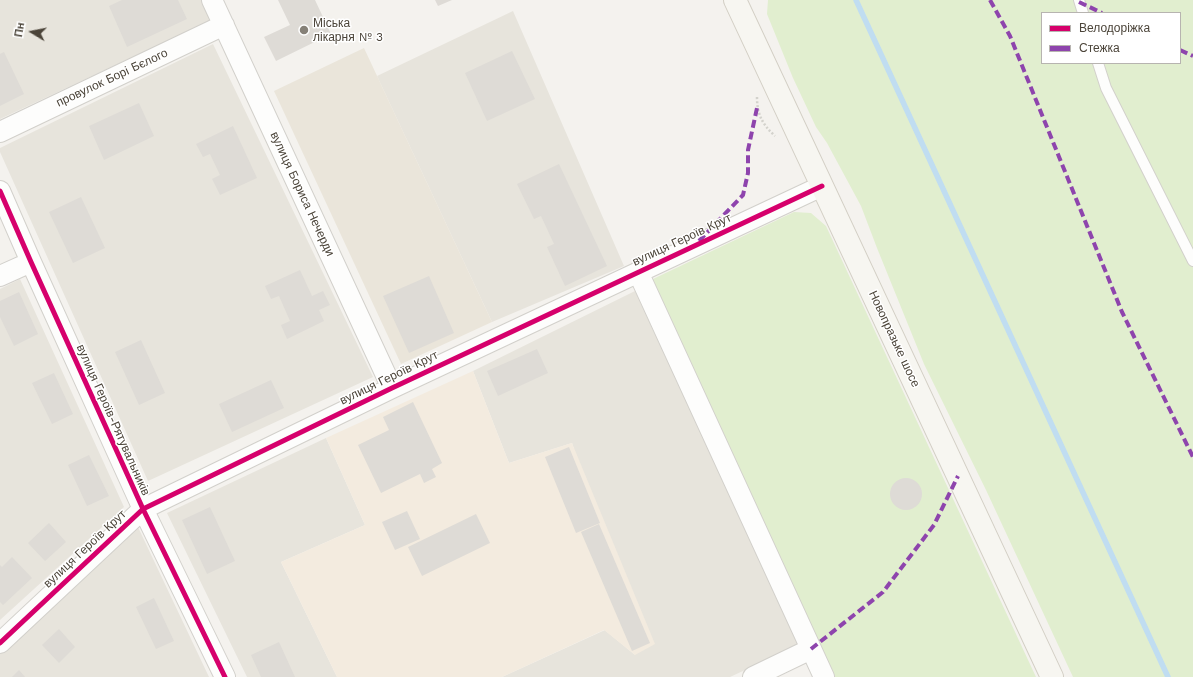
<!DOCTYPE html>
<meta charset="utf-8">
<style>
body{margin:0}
#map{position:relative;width:1193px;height:677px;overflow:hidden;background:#f4f2ee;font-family:"Work Sans",sans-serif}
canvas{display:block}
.legend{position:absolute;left:1041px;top:12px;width:140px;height:52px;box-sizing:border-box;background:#fff;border:1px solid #b7b4b0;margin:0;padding:5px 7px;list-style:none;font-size:12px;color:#4b4439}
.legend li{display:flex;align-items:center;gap:8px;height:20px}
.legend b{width:20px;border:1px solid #b7b4b0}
.north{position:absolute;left:12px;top:12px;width:40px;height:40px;-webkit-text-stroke:3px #fff;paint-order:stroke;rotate:280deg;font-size:11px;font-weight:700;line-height:16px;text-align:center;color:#4b4439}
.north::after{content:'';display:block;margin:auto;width:14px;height:18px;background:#4b4439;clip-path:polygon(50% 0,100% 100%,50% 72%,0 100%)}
</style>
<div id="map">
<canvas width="1193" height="677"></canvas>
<ul class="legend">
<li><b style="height:5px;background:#d6006c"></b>Велодоріжка</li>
<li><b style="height:5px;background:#8e44ad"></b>Стежка</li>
</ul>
<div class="north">Пн</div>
</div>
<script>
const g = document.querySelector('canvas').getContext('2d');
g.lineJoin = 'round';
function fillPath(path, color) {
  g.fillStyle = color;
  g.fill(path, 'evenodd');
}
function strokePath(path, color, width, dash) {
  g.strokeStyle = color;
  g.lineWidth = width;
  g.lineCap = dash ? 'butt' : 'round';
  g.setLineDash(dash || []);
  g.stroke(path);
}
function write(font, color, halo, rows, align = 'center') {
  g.font = font + ' "Work Sans",sans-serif';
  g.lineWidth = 3;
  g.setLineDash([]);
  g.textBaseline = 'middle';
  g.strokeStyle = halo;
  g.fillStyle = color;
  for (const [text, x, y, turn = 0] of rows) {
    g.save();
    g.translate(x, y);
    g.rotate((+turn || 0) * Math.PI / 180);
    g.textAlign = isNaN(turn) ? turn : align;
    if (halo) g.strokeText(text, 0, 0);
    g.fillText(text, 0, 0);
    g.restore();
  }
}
fillPath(new Path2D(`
 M 0,0 L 203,0 L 212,20 L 0,119 Z
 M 513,11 L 624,266 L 492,322 L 377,76 Z
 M 213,44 L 373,377 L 148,481 L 0,152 L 0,148 Z
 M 20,279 L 124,507 L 0,620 L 0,289 Z
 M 635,291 L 799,645 L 730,677 L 502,677 L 605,630 L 635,655 L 572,443 L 509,463 L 473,371 Z
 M 326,438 L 365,525 L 281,562 L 337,677 L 247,677 L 167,513 Z
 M 137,525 L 209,677 L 0,677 L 0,654 Z`), '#e7e4dc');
fillPath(new Path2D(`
 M 473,371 L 509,463 L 572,443 L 655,644 L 635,655 L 604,630 L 502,677 L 337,677 L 281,562 L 365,525 L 326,438 Z`), '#f3ebdf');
fillPath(new Path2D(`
 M 364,48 L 492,322 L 401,364 L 274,91 Z`), '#eae5da');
fillPath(new Path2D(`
 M 768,0 L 1193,0 L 1193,677 L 1073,677 L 986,490 L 924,364 L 877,248 L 861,206 L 827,143 L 816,127 L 793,78 L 767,14 ZM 1042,13 L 1180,13 L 1180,63 L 1042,63 Z
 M 794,212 L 811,213 L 826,226 L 1036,677 L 831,677 L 650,286 L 653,279 Z`), '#e1eecf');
strokePath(new Path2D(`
 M 856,0 L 1168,677`), '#c0ddf1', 5.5);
fillPath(new Path2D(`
 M 122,0 L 178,0 L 187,19 L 127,47 L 109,6 Z
 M 278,0 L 315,0 L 331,34 L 276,61 L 264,37 L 290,25 Z
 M 435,0 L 452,0 L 438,6 Z
 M 512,51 L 535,99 L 487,121 L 465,73 Z
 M 4,52 L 24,94 L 0,106 L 0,54 Z
 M 139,103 L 154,136 L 104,160 L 89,126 Z
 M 233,126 L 257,178 L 220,195 L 212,179 L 220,175 L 210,154 L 203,157 L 196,144 Z
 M 559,164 L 607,266 L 565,286 L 547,247 L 554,244 L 541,216 L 534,219 L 517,184 Z
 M 81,197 L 105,248 L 73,263 L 49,212 Z
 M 300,270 L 312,296 L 323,291 L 330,305 L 319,310 L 324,321 L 287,339 L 281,325 L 290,321 L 279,296 L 271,299 L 265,286 Z
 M 429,276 L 454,333 L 409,353 L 383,296 Z
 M 19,292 L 38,334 L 14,346 L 0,317 L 0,301 Z
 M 141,340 L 165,393 L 139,405 L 115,352 Z
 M 537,349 L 548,373 L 498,396 L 487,371 Z
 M 54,373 L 73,414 L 52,424 L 32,383 Z
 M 271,380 L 284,408 L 232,432 L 219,404 Z
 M 413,402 L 442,463 L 432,469 L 436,477 L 424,483 L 420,474 L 381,493 L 358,445 L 389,430 L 383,417 Z
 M 569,447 L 600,523 L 576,533 L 545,457 Z
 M 89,455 L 109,496 L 87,506 L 68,465 Z
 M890 494a16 16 0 1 1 32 0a16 16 0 1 1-32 0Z
 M 210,507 L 235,561 L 207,574 L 182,520 Z
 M 407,511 L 420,539 L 395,550 L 382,522 Z
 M 476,514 L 490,543 L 422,576 L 408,547 Z
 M 49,523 L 66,542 L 45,561 L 28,543 Z
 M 599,524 L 650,643 L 632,651 L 581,532 Z
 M 12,557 L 32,578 L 3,605 L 0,602 L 0,565 L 2,567 Z
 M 154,598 L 174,641 L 156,649 L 136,607 Z
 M 59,629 L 75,647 L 59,663 L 42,645 Z
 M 279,642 L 295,677 L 261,677 L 251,655 Z
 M 19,670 L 25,677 L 12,677 Z`), '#dedbd6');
const lane = new Path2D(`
 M 1079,0 L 1083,13
 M 1098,63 L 1106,88 L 1193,261`);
const street = new Path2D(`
 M 212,0 L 392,388
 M 0,132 L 224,25
 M 0,191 L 31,262 L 143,509 L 225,677
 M 638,272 L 824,677
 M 0,276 L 31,262
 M 0,643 L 143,509 L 392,388 L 822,186
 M 753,677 L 811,649`);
const secondary = new Path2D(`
 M 735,0 L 1052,677`);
strokePath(lane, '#d2d0cb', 12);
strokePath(street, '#d2d0cb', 22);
strokePath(secondary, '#d3cfc5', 24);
strokePath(new Path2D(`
 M 757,97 C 757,114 762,124 775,136`), '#d3d2cc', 2.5, [2, 2]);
strokePath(lane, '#fdfdfc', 10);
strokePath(street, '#fdfdfc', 20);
strokePath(secondary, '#f7f6f1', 22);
strokePath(new Path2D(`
 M 990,0 L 1010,36 L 1122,312 L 1193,457
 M 1079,2 L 1102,13
 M 1180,50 L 1193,56
 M 699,241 L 743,195 L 748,173 L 748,150 L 757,108
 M 811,649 L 883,592 L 934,525 L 958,476`), '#8e44ad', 4, [8, 4]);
strokePath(new Path2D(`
 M 0,191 L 31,262 L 143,509 L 225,677
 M 0,643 L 143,509 L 392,388 L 822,186`), '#d6006c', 5);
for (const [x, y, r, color] of [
 [304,30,5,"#868178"]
]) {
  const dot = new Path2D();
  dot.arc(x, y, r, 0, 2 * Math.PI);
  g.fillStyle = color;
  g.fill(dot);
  strokePath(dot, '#fff', 1.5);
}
write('12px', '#4b4439', '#fff', [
 ["Міська",313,23],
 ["лікарня № 3",313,37]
], 'left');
write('12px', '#4b4439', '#fff', [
 ["провулок Борі Бєлого",112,78,-25],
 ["вулиця Бориса Нечерди",302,194,65],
 ["вулиця Героїв Крут",682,240,-25],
 ["Новопразьке шосе",894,339,65],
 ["вулиця Героїв Крут",389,378,-26],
 ["вулиця Героїв-Рятувальників",113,420,66],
 ["вулиця Героїв Крут",85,549,-43]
]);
</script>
